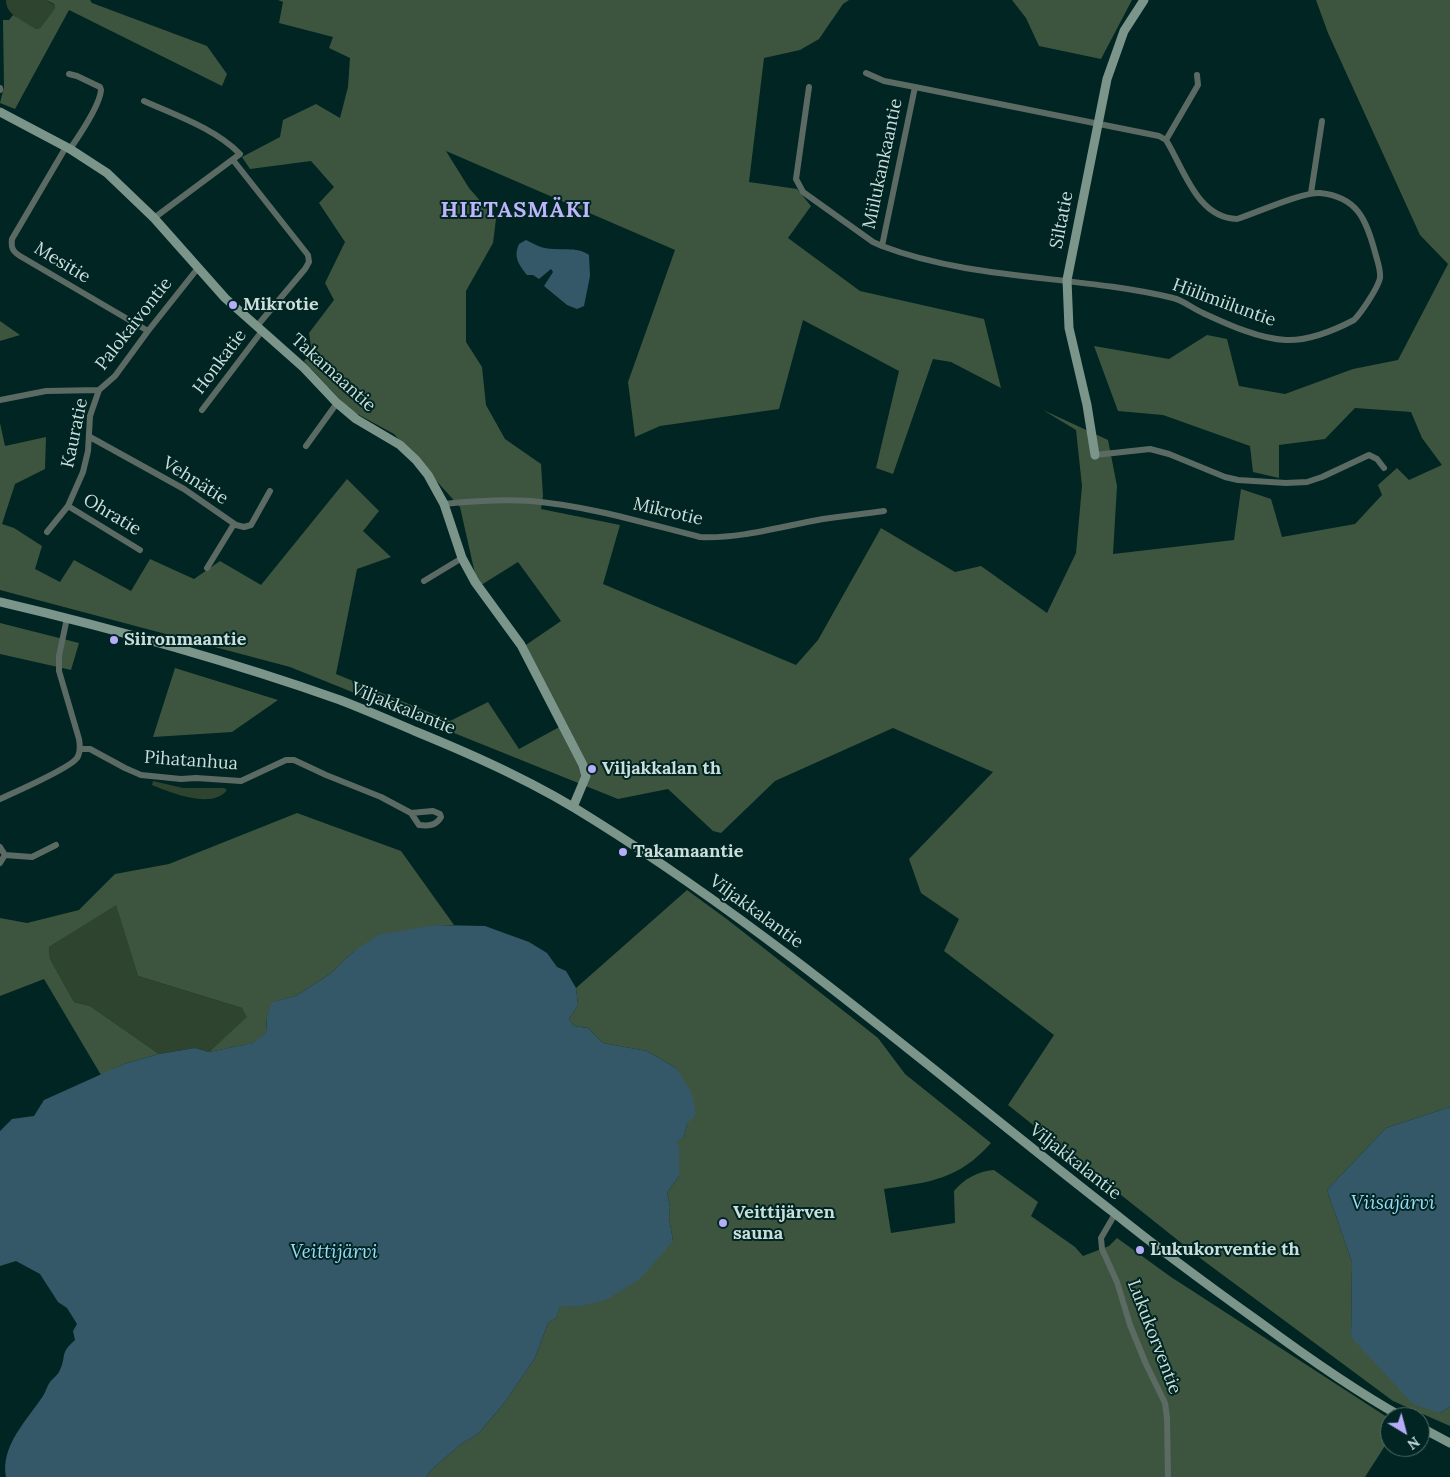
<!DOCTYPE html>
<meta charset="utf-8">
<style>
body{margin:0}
#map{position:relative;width:1450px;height:1477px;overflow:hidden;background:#012522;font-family:Lora,serif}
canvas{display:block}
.north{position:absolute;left:1380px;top:1407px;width:50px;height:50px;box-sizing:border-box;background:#012522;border:1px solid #526f6c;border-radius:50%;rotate:143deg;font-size:14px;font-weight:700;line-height:20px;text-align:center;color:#cbdedb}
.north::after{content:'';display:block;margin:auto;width:18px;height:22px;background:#b6acf8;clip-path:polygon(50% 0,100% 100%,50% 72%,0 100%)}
</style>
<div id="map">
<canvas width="1450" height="1477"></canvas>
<div class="north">N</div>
</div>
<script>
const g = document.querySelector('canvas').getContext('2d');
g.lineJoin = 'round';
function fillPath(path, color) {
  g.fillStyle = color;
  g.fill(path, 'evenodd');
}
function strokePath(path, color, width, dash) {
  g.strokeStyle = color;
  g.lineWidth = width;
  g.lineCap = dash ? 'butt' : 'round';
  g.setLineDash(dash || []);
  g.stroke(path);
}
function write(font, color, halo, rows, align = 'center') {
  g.font = font + ' Lora,serif';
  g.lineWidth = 4;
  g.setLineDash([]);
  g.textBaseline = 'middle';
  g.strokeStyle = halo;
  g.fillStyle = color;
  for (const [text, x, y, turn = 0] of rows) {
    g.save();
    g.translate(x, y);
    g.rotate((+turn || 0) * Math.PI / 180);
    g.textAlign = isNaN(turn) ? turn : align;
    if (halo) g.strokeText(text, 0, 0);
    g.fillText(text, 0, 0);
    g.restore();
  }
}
fillPath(new Path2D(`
 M 6,0 L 46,0 L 54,5 L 55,8 L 40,28 L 36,29 C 24,21 6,16 6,0 Z
 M 153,781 L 183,788 L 224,788 L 227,790 C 213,810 169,792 152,785 Z
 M 116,904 L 138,976 L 242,1008 L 248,1017 L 209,1052 L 195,1048 L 159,1054 L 90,1006 L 74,1002 L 50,959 L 49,947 Z`), '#2e442f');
fillPath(new Path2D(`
 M 46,0 L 90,0 L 92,3 L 207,46 L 227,74 L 222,86 L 69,10 L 15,109 L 0,103 L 4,87 L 3,20 L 9,20 L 13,15 L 36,29 L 40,28 L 55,8 L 54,4 Z
 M 278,0 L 849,0 L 843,4 L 819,39 L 800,50 L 764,58 L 749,182 L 797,189 L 811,206 L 788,238 L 860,291 L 984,319 L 1001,388 L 951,362 L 933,359 L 893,474 L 876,468 L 899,371 L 803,320 L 779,409 L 660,426 L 635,437 L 628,382 L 675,250 L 446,151 L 469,188 L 496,219 L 493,243 L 466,291 L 466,342 L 482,367 L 486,405 L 505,439 L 541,464 L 543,496 L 541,509 L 620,525 L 603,584 L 796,665 L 818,640 L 881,528 L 955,572 L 981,566 L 1047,613 L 1076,553 L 1082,486 L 1076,430 L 1043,410 L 1108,440 L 1117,486 L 1113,554 L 1234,540 L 1241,489 L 1271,499 L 1282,537 L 1355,524 L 1382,495 L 1378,485 L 1397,468 L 1409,480 L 1442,465 L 1422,438 L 1411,412 L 1355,408 L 1325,439 L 1279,445 L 1279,478 L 1253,472 L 1250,446 L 1163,415 L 1118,411 L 1094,346 L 1169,359 L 1207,335 L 1227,339 L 1239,386 L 1285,394 L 1353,369 L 1398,360 L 1448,264 L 1420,235 L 1328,33 L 1316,0 L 1450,0 L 1450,1107 L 1386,1128 L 1327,1190 L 1352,1262 L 1351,1337 L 1440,1413 L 1450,1407 L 1450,1426 L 1393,1401 L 1204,1261 L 1008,1105 L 1054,1035 L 944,951 L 959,919 L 921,893 L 909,859 L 993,772 L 893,728 L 775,781 L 721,833 L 713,831 L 668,789 L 618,799 L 290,667 L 0,590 L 0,423 L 5,446 L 46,437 L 45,469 L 15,484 L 2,524 L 14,528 L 42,546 L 35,569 L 60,582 L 74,560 L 131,591 L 150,559 L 194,579 L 220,561 L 261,585 L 347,479 L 379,511 L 363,531 L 391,557 L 357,569 L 336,674 L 450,721 L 488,702 L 519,749 L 563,725 L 520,649 L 561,621 L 518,562 L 478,587 L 460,507 L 394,434 L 350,410 L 304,361 L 312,353 L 309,333 L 334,300 L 325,283 L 345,242 L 319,203 L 334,187 L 311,161 L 250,169 L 242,157 L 280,137 L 283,120 L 316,104 L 340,118 L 348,87 L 350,58 L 329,48 L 333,37 L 279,23 L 283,2 Z
 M 1012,0 L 1132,0 L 1101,59 L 1039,46 L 1026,18 Z
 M 0,321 L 20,335 L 0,341 Z
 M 0,623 L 79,643 L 71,670 L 0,654 Z
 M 175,668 L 278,700 L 232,732 L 153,737 Z
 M 297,813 L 401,851 L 454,925 L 435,925 L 353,952 L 330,974 L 296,996 L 273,1002 L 267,1016 L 266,1033 L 254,1043 L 209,1052 L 247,1017 L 242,1008 L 138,976 L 116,905 L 49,947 L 50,959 L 74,1002 L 90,1006 L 159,1054 L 124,1064 L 101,1075 L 44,979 L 0,996 L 0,918 L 27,923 L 79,910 L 115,874 L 169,864 Z
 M 687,890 L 728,920 L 878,1038 L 905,1074 L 991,1143 C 958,1180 930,1182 884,1189 L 891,1233 L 955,1223 L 954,1191 C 964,1179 978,1171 994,1170 L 1038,1202 L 1031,1216 L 1075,1247 L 1083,1256 L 1109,1246 L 1117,1238 L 1171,1277 L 1390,1419 L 1390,1438 L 1365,1477 L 426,1477 L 431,1470 L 461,1444 L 478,1434 L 505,1402 L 535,1358 L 548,1323 L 556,1318 L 560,1305 L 576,1307 L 673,1241 L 669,1218 L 670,1207 L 667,1193 L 679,1176 L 677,1140 L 684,1137 L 687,1124 L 676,1068 L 647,1051 L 603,1043 L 588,1028 L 574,1026 L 569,1019 L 578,1005 L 576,988 Z`), '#3d553e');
fillPath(new Path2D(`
 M 526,240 C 533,243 538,247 545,248 C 559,251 577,246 589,255 L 590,276 L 584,306 L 577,309 L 567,305 L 544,286 L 553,272 L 551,269 L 539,279 L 533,275 L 527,275 C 519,265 513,257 519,244 Z
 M 435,925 L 485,926 L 529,942 L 547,953 L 557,967 L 566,971 L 576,988 L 578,1005 L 569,1019 L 574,1026 L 588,1028 L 603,1043 L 647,1051 L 676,1068 L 691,1091 L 696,1114 L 687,1124 L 684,1137 L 677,1141 L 679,1147 L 679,1176 L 667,1193 L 670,1207 L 669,1218 L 673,1241 L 640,1279 L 606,1300 L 576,1307 L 560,1306 L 556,1318 L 548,1323 L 535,1358 L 505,1402 L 478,1434 L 461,1444 L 431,1470 L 426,1477 L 6,1477 C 0,1446 28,1419 43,1396 C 46,1391 47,1386 50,1382 C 53,1378 58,1375 60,1370 C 67,1355 59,1354 75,1340 L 73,1331 L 77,1324 L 67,1308 L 58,1302 L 40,1274 L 16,1261 L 0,1266 L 0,1131 L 12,1119 L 34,1116 L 44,1100 L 124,1064 L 159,1054 L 195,1048 L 209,1052 L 253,1043 L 266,1033 L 267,1016 L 272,1002 L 296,996 L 330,974 L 353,952 L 378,935 Z
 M 1450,1107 L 1450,1407 L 1440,1413 L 1413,1404 L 1351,1337 L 1352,1262 L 1327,1190 L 1386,1128 Z`), '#345868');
strokePath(new Path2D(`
 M 866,73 L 884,81 L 915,87
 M 69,74 L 77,76 L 100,87 L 101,90 C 100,105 79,136 70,149
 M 809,87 L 796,179 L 803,192 L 873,242 L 882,246
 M 915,87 L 1159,136 L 1166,140 C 1184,169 1197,218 1237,219 C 1256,213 1302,192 1320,193 C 1358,197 1366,220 1375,252 C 1377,260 1381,270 1380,278 C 1378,288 1361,313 1354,320 C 1333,331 1309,341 1286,340 C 1259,339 1227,324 1203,313 C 1193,309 1183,300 1173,298 C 1077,275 974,281 882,246 Z
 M 0,88 L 0,90
 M 144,101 C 177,116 214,128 240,154 L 154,218
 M 1166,140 L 1198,85 L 1197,75
 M 66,147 L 12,239 C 11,247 12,251 20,256 L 148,331
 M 233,160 L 308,255 L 309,262 L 305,269 L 257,326
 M 1311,193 L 1322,121
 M 0,400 L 46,391 L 99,390 L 115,376 L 148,331 L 198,268
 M 202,410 L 262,331
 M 90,437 L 184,489 L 236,525 L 244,527 L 251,525 L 270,491
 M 306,446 L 337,403
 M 1095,455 L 1150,449 L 1169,454 L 1225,477 L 1238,480 L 1286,483 L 1307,482 L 1322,477 L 1369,455 L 1377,459 L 1384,468
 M 444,504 C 473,501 502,499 531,501 C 589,506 644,523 700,537 C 741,539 782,526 823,519 C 843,516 864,514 884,511
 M 68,506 L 140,550
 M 47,532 L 68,506 L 83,472 L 88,451 L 90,416 L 99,390
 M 207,568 L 234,524
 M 424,581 L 462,558
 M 80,749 L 90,749 L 125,768 L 141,775 L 181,779 L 196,778 L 241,781 L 286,760 L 294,760 L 326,775 L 381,797 L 411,813 L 433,811 L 440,814 L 441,817 C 436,826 428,826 419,825 L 411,813
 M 0,799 C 15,792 69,769 77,758 C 81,752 80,745 79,739 L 59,671 L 59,656 L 67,618
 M 0,847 L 5,855 L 32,857 L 56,845
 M 0,863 L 5,855
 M 1115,1214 L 1101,1238 L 1102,1249 L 1117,1282 L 1130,1325 L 1146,1364 L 1165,1403 L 1167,1418 L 1168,1477`), '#5b6a63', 6);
strokePath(new Path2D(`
 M 0,112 L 70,149 L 107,173 L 154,218 L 225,298 L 304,368 L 337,403 L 356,419 L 400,445 L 416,460 L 428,475 L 444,504 L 462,558 L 475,582 L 521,645 L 583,765 L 586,776 L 573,807
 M 1095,455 L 1087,405 L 1069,328 L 1067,280 L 1107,79 L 1124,31 L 1144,0
 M 0,602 C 115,629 229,661 340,700 C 366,710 391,721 417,732 C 478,757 538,784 594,820 C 778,935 942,1079 1113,1212 C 1160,1250 1209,1286 1258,1321 C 1304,1355 1352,1389 1402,1417
 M 1420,1427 L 1450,1443`), '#7c958a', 9);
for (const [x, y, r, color] of [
 [233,305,5,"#b6acf8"],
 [114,640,5,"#b6acf8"],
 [592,769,5,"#b6acf8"],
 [623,852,5,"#b6acf8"],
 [723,1223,5,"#b6acf8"],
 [1140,1250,5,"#b6acf8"]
]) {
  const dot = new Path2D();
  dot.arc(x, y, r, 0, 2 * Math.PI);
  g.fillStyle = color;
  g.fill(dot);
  strokePath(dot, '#012522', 2);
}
write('18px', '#cbdedb', '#012522', [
 ["Miilukankaantie",883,164,-78],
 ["Siltatie",1062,220,-79],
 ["Mesitie",62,263,31],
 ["Hiilimiiluntie",1224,303,20],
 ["Palokaivontie",134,324,-52],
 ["Honkatie",220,362,-53],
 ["Takamaantie",333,373,42],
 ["Kauratie",75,433,-78],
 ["Vehnätie",195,481,32],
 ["Mikrotie",668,512,13],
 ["Ohratie",112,515,31],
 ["Viljakkalantie",403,709,22],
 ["Pihatanhua",191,761,4],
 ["Viljakkalantie",756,912,36],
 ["Viljakkalantie",1075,1162,38],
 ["Lukukorventie",1154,1337,69]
]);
write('bold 18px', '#cbdedb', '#012522', [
 ["Mikrotie",243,305],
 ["Siironmaantie",124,640],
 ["Viljakkalan th",602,769],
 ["Takamaantie",633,852],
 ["Veittijärven",733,1213],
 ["sauna",733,1234],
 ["Lukukorventie th",1150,1250]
], 'left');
write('italic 19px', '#98daf8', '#012522', [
 ["Viisajärvi",1393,1204],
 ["Veittijärvi",334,1253]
]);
g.letterSpacing = '1px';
write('bold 22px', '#beb5fc', '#012522', [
 ["HIETASMÄKI",516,211]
]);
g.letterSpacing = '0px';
</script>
